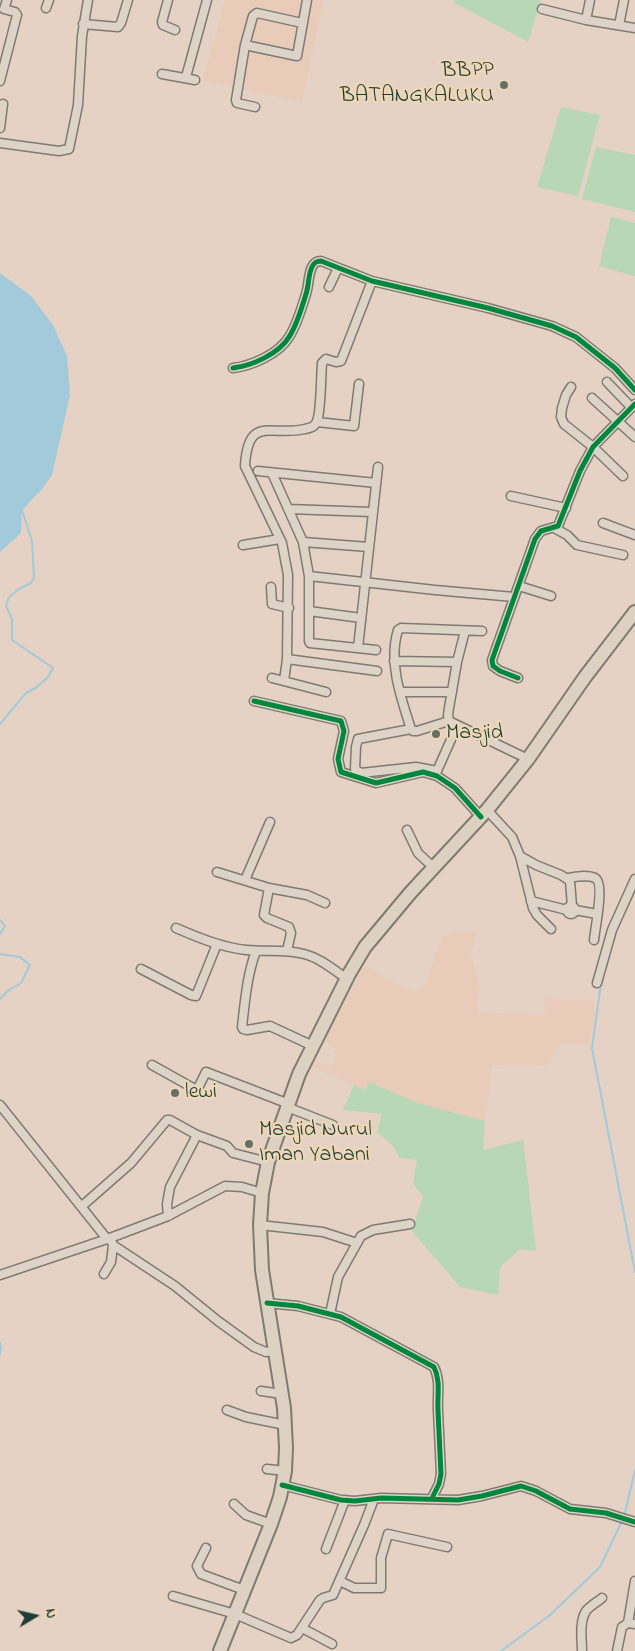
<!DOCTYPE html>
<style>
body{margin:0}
#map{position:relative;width:635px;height:1651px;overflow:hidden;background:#e5d2c4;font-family:"Indie Flower",sans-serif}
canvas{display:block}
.north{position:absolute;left:10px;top:1591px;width:50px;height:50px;-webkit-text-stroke:4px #eed7b6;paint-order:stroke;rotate:81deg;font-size:14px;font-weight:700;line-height:20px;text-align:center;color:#1f3d34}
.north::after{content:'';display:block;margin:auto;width:18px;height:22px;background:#1f3d34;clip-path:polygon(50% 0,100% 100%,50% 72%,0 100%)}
</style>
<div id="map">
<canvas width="635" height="1651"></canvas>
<div class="north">N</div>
</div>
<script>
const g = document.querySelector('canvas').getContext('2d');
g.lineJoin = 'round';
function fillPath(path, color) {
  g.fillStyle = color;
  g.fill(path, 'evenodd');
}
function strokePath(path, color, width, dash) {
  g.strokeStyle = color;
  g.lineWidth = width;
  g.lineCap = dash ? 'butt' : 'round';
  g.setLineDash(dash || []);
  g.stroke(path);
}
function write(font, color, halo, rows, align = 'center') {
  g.font = font + ' "Indie Flower",sans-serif';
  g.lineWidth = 4.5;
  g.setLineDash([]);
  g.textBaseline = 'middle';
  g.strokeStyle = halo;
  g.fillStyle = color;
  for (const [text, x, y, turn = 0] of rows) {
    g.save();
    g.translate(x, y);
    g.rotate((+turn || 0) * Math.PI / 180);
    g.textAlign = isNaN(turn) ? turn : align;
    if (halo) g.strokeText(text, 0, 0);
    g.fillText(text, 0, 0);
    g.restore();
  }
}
fillPath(new Path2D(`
 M 225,0 L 323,0 L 302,102 L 203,80 Z
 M 461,931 L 476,932 L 471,955 L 479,988 L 477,1012 L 541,1015 L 545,1013 L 544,998 L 594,1001 L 595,1013 L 590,1042 L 588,1044 L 560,1044 L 546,1066 L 492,1065 L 485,1121 L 418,1103 L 369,1082 L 365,1090 L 311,1066 L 314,1060 L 331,1067 L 337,1055 L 334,1054 L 336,1048 L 323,1041 L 363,968 L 368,968 L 394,983 L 415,992 L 427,983 L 434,959 L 443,936 Z`), '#e8cbb8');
fillPath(new Path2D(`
 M 453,0 L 541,0 L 528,42 L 455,3 Z
 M 561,107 L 600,115 L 578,196 L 537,187 Z
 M 596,147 L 635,155 L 635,212 L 582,199 Z
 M 611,217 L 635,223 L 635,276 L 599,266 Z
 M 369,1082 L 418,1103 L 485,1121 L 483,1150 L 523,1140 L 536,1251 L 520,1249 L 500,1267 L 498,1295 L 460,1287 L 412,1231 L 423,1197 L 413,1183 L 417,1160 L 400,1158 L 394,1147 L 377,1132 L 382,1114 L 343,1110 L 354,1085 L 365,1090 Z`), '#b8d7b5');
fillPath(new Path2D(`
 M 0,273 L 31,296 L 53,325 L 67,356 L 70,395 L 52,475 L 42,489 L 22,510 L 21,533 L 0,552 Z`), '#a2cadb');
strokePath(new Path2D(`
 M 0,724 L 26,693 L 37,687 L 48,677 L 53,668 L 12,640 L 12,619 L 6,606 L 9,597 L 19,589 L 31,583 L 34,578 L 32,541 L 22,510
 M 0,920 L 5,926 L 0,934
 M 0,954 L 20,957 L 30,965 L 21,983 L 9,990 L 0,999
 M 601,983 L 592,1048 L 635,1272
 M 0,1343 L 1,1347 L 0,1354
 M 624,1517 L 635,1470
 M 501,1651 L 550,1615 L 600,1567 L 622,1521`), '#a2cadb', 2);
const street = new Path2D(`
 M 168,0 L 162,22 L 163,25 L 175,30
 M 46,8 L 49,0
 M 542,9 L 586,20 L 635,28
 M 586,20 L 590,0
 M 83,24 L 118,27 L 121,23 L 128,0
 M 619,25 L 624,0
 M 245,45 L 297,56 L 307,0
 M 162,74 L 195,80
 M 186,77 L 207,0
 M 0,81 L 17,15 L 15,12 L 4,9 L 7,0
 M 255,107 L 237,103 L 236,100 L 245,45 L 253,16 L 257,13 L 302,23
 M 0,128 L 3,104
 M 0,143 L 59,151 L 69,149 L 78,105 L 82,36 L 88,0
 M 329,287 L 338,268
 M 233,368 C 251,366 279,354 289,337 C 295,328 303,304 306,294 C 309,285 308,275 312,267 C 314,263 316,261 321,261 L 372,281 L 488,308 L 552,326 L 576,337 L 615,368 L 635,390
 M 607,382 L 631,407
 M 571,387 L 566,395 L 562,408 L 561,417 L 564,424 L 593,447 L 623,476
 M 592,398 L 635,437
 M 317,422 L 354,426 L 359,384
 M 258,471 L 376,483
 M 272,473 L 303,542 L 309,576 L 309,641 L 310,643 L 376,650
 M 511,496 L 566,508
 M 288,509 L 372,512
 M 603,523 L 635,535
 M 554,528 L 567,535 L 577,545 L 623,555
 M 303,542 L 369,547
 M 243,545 L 280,539
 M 309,576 L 435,590 L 514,597
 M 519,586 L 551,596
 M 271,587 L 272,604 L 289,608
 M 309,611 L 361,618
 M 465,631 L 457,662 L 449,708 L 448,715 L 449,721 L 528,759
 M 358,648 L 378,467
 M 287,659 L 377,671
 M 394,661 L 457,662
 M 272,678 L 326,692
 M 518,678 L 500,671 L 493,666 L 492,660 L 535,539 L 541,531 L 558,526 L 580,471 L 593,447 L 635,404
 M 284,681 L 287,659 L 288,575 L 282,543 L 245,466 C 248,414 271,437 305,429 C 310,428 315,427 317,421 C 321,412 321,375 322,363 L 326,359 L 336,362 L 341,361 L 372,281
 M 400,692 L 452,692
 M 254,701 L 341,721 L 344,731 L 338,759 L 341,772 L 376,783 L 423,772 L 437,776 L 455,788 L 481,817
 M 449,721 L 417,731 L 413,731 L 411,729 C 401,698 388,662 398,630 L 401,628 L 482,631
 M 411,729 L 358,739 L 356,747 L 355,769 L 361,773 L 416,767 L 437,771 L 457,726
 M 487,810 L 512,837 L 520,856 L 536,865 L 561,875 L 570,881 L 572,906
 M 407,830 L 418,853 L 433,867
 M 520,856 L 533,908 L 537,915 L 551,929
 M 217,872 L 269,888 L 264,915 L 267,918 L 289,927 L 291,933 L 287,951
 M 567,878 C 575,877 587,874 595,878 C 605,883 595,928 594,940
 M 245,880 L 270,822
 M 269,888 L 307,895 L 325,903
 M 531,901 L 567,910
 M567 910a4 4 0 1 1 8 0a4 4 0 1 1-8 0Z
 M 575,910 L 597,914
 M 176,928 C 199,938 221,947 246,950 C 265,952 285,949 304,954 C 320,958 334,970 347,979
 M 256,951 C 247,975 245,1001 242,1027 L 243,1029 L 247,1030 L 270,1026 L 313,1046
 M 141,969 L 191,995 L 196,996 L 217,944
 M 597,983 L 612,930 L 635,879
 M 152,1065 L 195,1089 L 198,1088 L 206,1072 L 289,1104
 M 0,1105 L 107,1239
 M 287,1107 L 333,1125
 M 82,1206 L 131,1163 L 167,1120 L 170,1120 L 197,1135
 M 168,1216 L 167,1204 L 170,1187 L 197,1135 L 227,1146 L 233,1153 L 268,1162
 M 260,1225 L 323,1232 L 357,1243
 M 110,1238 L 113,1245 L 175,1286 L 218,1321 L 254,1347 L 266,1352 L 274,1351
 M 104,1274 L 111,1262 L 113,1245
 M 0,1275 L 110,1238 L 168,1216 L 225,1186 L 242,1187 L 262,1193
 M 267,1303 L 298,1306 L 341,1317 L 434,1367 C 441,1381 437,1396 438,1411 C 439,1432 440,1453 441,1474 L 439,1484 L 433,1496
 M 330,1314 L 338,1277 L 361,1236 L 373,1230 L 410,1224
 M 261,1391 L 282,1394
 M 227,1410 L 246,1417 L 285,1425
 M 267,1469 L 285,1471
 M 282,1485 L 341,1500 L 355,1501 L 381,1498 L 458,1500 L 482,1496 L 521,1486 L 536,1491 L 570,1509 L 606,1513 L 635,1522
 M 234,1504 L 246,1515 L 271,1524
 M 206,1548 L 197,1566 L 201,1574 L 244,1590
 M 326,1549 L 345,1500
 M 340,1581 L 354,1588 L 381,1588 L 381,1558 L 388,1534 L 447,1547
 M 173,1596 L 235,1614 L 291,1638 L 297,1635 L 320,1600 L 323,1598 L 333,1595 L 364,1525 L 374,1499
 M 628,1623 L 635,1581
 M 302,1628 L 332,1644
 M 582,1651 C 582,1639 579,1622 586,1611 C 590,1606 597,1602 602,1598
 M 617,1651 L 622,1627 L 628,1623 L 635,1624`);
const primary = new Path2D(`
 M 220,1651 L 271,1524 L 280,1497 L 285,1471 L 286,1448 L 284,1408 L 262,1270 L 260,1225 L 262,1193 L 268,1162 L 299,1074 L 349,974 L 365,947 L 411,892 L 487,810 L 528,759 L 585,677 L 635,612`);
strokePath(street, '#7e7b73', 11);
strokePath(primary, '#7e7b73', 16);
strokePath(street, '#ddd4c7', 8);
strokePath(primary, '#ddd2c2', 12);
strokePath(new Path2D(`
 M 233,368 C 251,366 279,354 289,337 C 295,328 303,304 306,294 C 309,285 308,275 312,267 C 314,263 316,261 321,261 L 372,281 L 488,308 L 552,326 L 576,337 L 615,368 L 635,390
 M 518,678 L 500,671 L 493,666 L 492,660 L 535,539 L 541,531 L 558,526 L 580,471 L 593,447 L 635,404
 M 254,701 L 341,721 L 344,731 L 338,759 L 341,772 L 376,783 L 423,772 L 437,776 L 455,788 L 481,817
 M 267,1303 L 298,1306 L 341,1317 L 434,1367 C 441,1381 437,1396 438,1411 C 439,1432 440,1453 441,1474 L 439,1484 L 433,1496
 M 282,1485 L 341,1500 L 355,1501 L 381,1498 L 458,1500 L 482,1496 L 521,1486 L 536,1491 L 570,1509 L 606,1513 L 635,1522`), '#00873e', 5);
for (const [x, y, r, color] of [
 [504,85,5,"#647166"],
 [436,734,5,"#647166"],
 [175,1093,5,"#647166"],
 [249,1144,5,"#647166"]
]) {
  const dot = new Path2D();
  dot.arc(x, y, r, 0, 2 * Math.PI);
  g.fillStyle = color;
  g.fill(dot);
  strokePath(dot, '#eed7b6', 2);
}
write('22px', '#1f3d34', '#eed7b6', [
 ["BBPP",494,72,"right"],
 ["BATANGKALUKU",494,97,"right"],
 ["Masjid",446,734],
 ["lewi",185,1093],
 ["Masjid Nurul",259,1131],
 ["Iman Yabani",259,1156]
], 'left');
</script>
